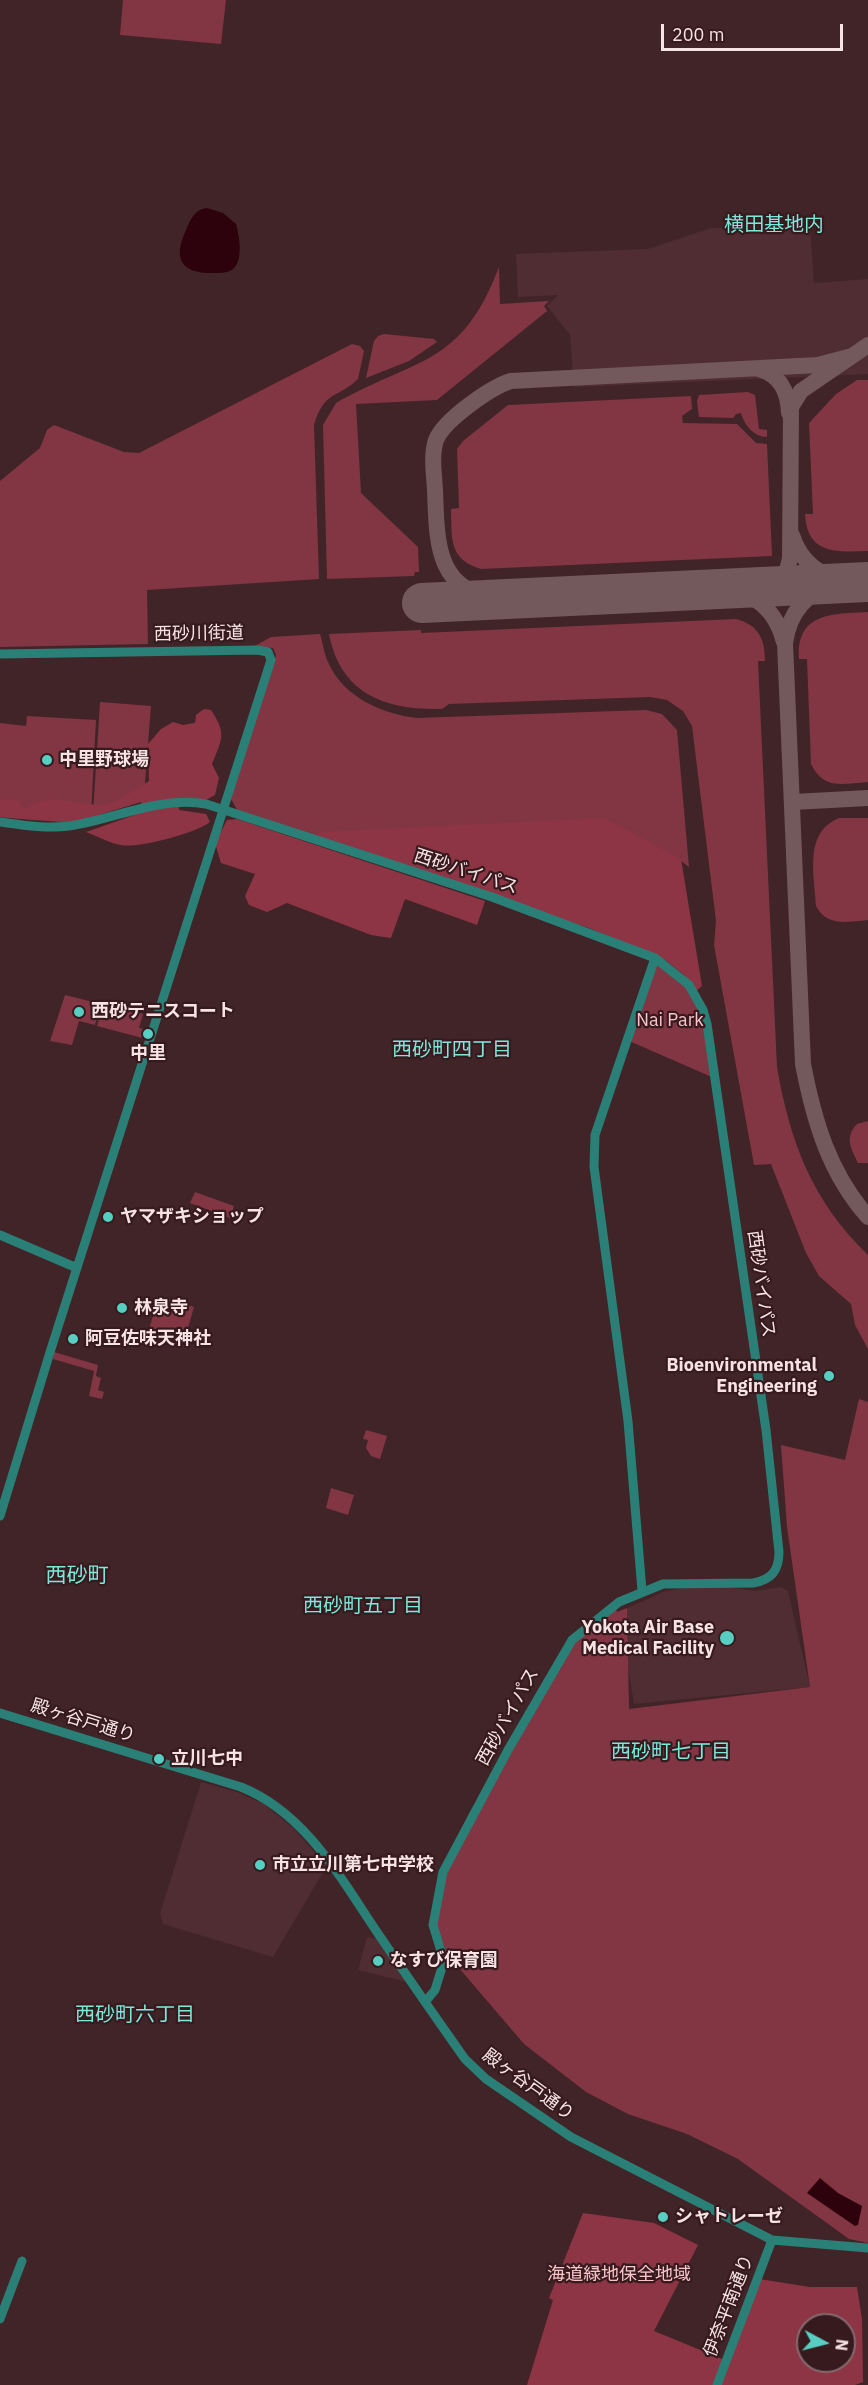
<!DOCTYPE html>
<meta charset="utf-8">
<style>
body{margin:0}
#map{position:relative;width:868px;height:2385px;overflow:hidden;background:#412428;font-family:"IBM Plex Sans",sans-serif}
canvas{display:block}
.north{position:absolute;left:796px;top:2313px;width:60px;height:60px;box-sizing:border-box;background:#361a1e;border:2px solid #836a6d;border-radius:50%;rotate:97deg;font-size:16px;font-weight:700;line-height:24px;text-align:center;color:#f7e3e4}
.north::after{content:'';display:block;margin:auto;width:21px;height:27px;background:#57cec2;clip-path:polygon(50% 0,100% 100%,50% 72%,0 100%)}
.scale{position:absolute;left:661px;top:24px;width:182px;height:27px;box-sizing:border-box;border:3px solid #f7e3e4;border-top:0;padding-left:8px;font-size:18px;line-height:21px;white-space:nowrap;color:#f7e3e4;-webkit-text-stroke:4px #361a1e;paint-order:stroke}
</style>
<div id="map">
<canvas width="868" height="2385"></canvas>
<div class="north">N</div>
<div class="scale">200 m</div>
</div>
<script>
const g = document.querySelector('canvas').getContext('2d');
g.lineJoin = 'round';
function fillPath(path, color) {
  g.fillStyle = color;
  g.fill(path, 'evenodd');
}
function strokePath(path, color, width, dash) {
  g.strokeStyle = color;
  g.lineWidth = width;
  g.lineCap = dash ? 'butt' : 'round';
  g.setLineDash(dash || []);
  g.stroke(path);
}
function write(font, color, halo, rows, align = 'center') {
  g.font = font + ' "IBM Plex Sans","Noto Sans JP",sans-serif';
  g.lineWidth = 4.5;
  g.setLineDash([]);
  g.textBaseline = 'middle';
  g.strokeStyle = halo;
  g.fillStyle = color;
  for (const [text, x, y, turn = 0] of rows) {
    g.save();
    g.translate(x, y);
    g.rotate((+turn || 0) * Math.PI / 180);
    g.textAlign = isNaN(turn) ? turn : align;
    if (halo) g.strokeText(text, 0, 0);
    g.fillText(text, 0, 0);
    g.restore();
  }
}
fillPath(new Path2D(`
 M 810,226 L 814,283 L 868,279 L 868,374 L 574,387 L 570,335 L 547,306 L 558,295 L 518,297 L 516,254 L 648,249 L 711,228 Z
 M 702,1583 L 755,1591 L 781,1587 L 788,1591 L 810,1687 L 634,1704 L 619,1612 L 663,1592 Z
 M 201,1782 L 237,1792 L 264,1804 L 294,1829 L 325,1864 L 326,1867 L 273,1957 L 163,1924 L 160,1914 Z
 M 367,1937 L 377,1939 L 407,1982 L 358,1970 Z`), '#502d32');
fillPath(new Path2D(`
 M 123,0 L 226,0 L 221,44 L 120,35 Z
 M 499,267 L 500,304 L 549,301 L 544,306 L 547,311 L 437,400 L 356,404 L 361,493 L 418,547 L 419,572 L 415,572 L 414,576 L 327,579 L 323,425 L 336,403 C 417,357 461,367 499,267 Z
 M 384,334 L 434,339 L 437,342 L 409,361 L 366,378 L 374,341 L 378,336 Z
 M 352,344 L 360,346 L 364,351 L 358,379 C 339,398 324,390 314,425 L 319,579 L 147,590 L 148,644 L 0,647 L 0,481 L 40,448 L 47,430 L 54,425 L 124,452 L 139,453 Z
 M 857,380 L 868,380 L 868,551 C 837,552 807,555 805,514 L 813,514 L 809,423 L 836,394 Z
 M 748,392 L 755,395 L 759,429 L 767,430 L 767,437 C 754,437 744,425 741,413 L 736,414 L 733,418 L 699,417 L 697,401 L 699,395 Z
 M 691,396 L 692,409 L 682,416 L 683,423 L 737,424 L 756,443 L 767,444 L 772,556 L 481,569 C 448,559 452,538 451,509 L 459,508 L 457,449 L 463,441 L 508,405 Z
 M 868,612 L 868,782 C 842,784 824,790 811,764 L 807,659 L 799,659 C 796,612 833,614 868,612 Z
 M 736,619 C 758,625 765,638 765,661 L 758,661 L 777,1067 C 790,1142 812,1201 868,1255 L 868,1349 L 855,1325 L 851,1304 L 819,1276 L 806,1253 L 771,1164 L 754,1165 L 714,945 L 716,921 L 692,726 L 683,711 L 667,700 L 650,697 L 449,704 L 442,709 C 386,710 341,695 329,634 L 421,630 L 421,633 Z
 M 320,634 C 323,643 324,654 328,662 C 343,697 382,714 417,718 L 646,710 L 662,714 L 677,730 L 689,867 L 677,858 L 312,836 L 238,811 L 231,799 L 276,655 L 273,648 L 253,647 L 271,637 Z
 M 100,702 L 151,706 L 144,796 L 93,814 Z
 M 27,716 L 96,720 L 91,815 C 60,824 32,820 0,817 L 0,723 L 26,726 Z
 M 839,818 L 868,818 L 868,920 C 847,922 827,927 816,906 C 815,875 803,833 839,818 Z
 M 655,958 L 677,974 L 703,1010 L 714,1078 L 627,1040 Z
 M 65,995 L 101,1004 L 95,1025 L 79,1021 L 72,1045 L 50,1041 Z
 M 103,1004 L 143,1014 L 139,1028 L 148,1030 L 146,1039 L 97,1026 Z
 M 868,1121 L 868,1163 L 858,1163 C 851,1148 844,1138 857,1124 Z
 M 195,1192 L 234,1206 L 230,1218 L 190,1203 Z
 M 159,1297 L 194,1307 L 184,1342 L 148,1332 Z
 M 54,1352 L 98,1365 L 96,1376 L 101,1378 L 98,1390 L 104,1392 L 102,1399 L 89,1396 L 94,1371 L 53,1359 Z
 M 859,1399 L 868,1402 L 868,2243 L 849,2239 L 738,2159 L 687,2134 L 628,2114 L 586,2092 L 524,2044 L 447,1954 L 443,1943 L 434,1917 L 443,1872 L 565,1649 L 616,1609 L 617,1612 L 627,1608 L 629,1709 L 810,1687 L 787,1527 L 781,1445 L 845,1460 Z
 M 366,1430 L 387,1436 L 380,1459 L 371,1456 L 366,1448 L 368,1440 L 363,1439 Z
 M 331,1488 L 354,1495 L 348,1515 L 326,1508 Z`), '#823543');
fillPath(new Path2D(`
 M 204,709 L 211,710 C 227,734 222,739 212,764 L 219,778 L 215,795 L 206,800 L 180,799 L 179,810 L 206,814 L 210,822 C 199,832 137,849 121,845 C 109,843 97,836 86,832 L 143,812 L 141,802 L 73,823 L 0,817 L 0,799 L 19,801 L 24,809 C 52,791 73,805 103,805 C 113,805 139,787 149,781 L 148,744 L 161,729 L 173,722 L 183,725 L 195,723 L 196,715 Z
 M 604,818 L 681,859 L 702,986 L 696,991 L 684,975 L 665,960 L 589,928 L 312,836 L 323,832 Z
 M 237,819 L 485,901 L 477,925 L 405,899 L 391,938 L 371,935 L 287,903 L 267,912 L 249,905 L 245,896 L 255,874 L 221,863 L 215,843 L 227,820 Z
 M 583,2213 L 654,2223 L 698,2245 L 654,2331 L 727,2361 L 759,2279 L 810,2287 L 857,2287 L 862,2319 L 863,2382 L 855,2385 L 527,2385 L 553,2300 L 549,2298 ZM 808,2325 L 844,2325 L 844,2361 L 808,2361 Z`), '#8d3545');
fillPath(new Path2D(`
 M 207,208 L 223,213 L 236,224 C 239,235 244,260 233,269 C 229,273 220,273 215,273 C 182,274 172,260 186,230 C 191,219 194,210 207,208 Z
 M 820,2178 L 838,2193 L 862,2206 L 858,2225 L 855,2226 L 807,2193 Z`), '#2e020c');
strokePath(new Path2D(`
 M 759,369 C 780,375 788,391 789,413
 M 792,535 C 801,564 823,578 851,582
 M 836,583 C 807,592 789,612 785,643 L 803,1064 C 814,1121 829,1173 868,1217
 M 776,586 L 786,575 L 790,558 L 791,407 L 801,391 L 868,345
 M 726,588 C 756,595 776,610 784,642
 M 499,599 C 435,592 437,541 435,490 C 434,474 431,455 436,440 C 444,420 491,387 511,381 L 818,365 L 852,356
 M 793,802 L 868,798`), '#73585c', 16);
strokePath(new Path2D(`
 M 422,603 L 868,582`), '#73585c', 40);
strokePath(new Path2D(`
 M 0,654 L 257,650 L 268,652 L 271,660 L 51,1349 L 0,1516
 M 0,822 C 22,825 47,829 69,826 C 116,819 158,796 206,804 L 492,897 L 655,958 L 689,985 L 703,1010 L 707,1024 L 766,1430 L 779,1552 C 779,1571 771,1580 753,1583 L 663,1584 L 619,1602 L 572,1640 L 508,1750 L 443,1872 L 433,1925 L 444,1961 L 435,1990 L 426,2001
 M 0,1235 L 77,1268
 M 642,1591 L 628,1421 L 594,1167 L 595,1135 L 655,958
 M 0,1713 L 241,1787 C 306,1813 341,1879 379,1935 C 407,1976 436,2018 465,2059 L 486,2079 L 571,2137 L 772,2240 L 868,2248
 M 0,2319 L 22,2261
 M 717,2385 L 772,2240`), '#2a8077', 9);
for (const [x, y, r, color] of [
 [47,760,6,"#57cec2"],
 [79,1012,6,"#57cec2"],
 [148,1034,6,"#57cec2"],
 [108,1217,6,"#57cec2"],
 [122,1308,6,"#57cec2"],
 [73,1339,6,"#57cec2"],
 [829,1376,6,"#57cec2"],
 [727,1638,8,"#57cec2"],
 [159,1759,6,"#57cec2"],
 [260,1865,6,"#57cec2"],
 [378,1961,6,"#57cec2"],
 [663,2217,6,"#57cec2"]
]) {
  const dot = new Path2D();
  dot.arc(x, y, r, 0, 2 * Math.PI);
  g.fillStyle = color;
  g.fill(dot);
  strokePath(dot, '#361a1e', 2);
}
write('18px', '#f7e3e4', '#361a1e', [
 ["西砂川街道",199,634,-1],
 ["西砂バイパス",466,872,18],
 ["西砂バイパス",761,1284,82],
 ["西砂バイパス",508,1717,-61],
 ["殿ヶ谷戸通り",83,1721,17],
 ["殿ヶ谷戸通り",528,2085,36],
 ["伊奈平南通り",729,2306,-69]
]);
write('bold 18px', '#f7e3e4', '#361a1e', [
 ["中里野球場",59,760],
 ["西砂テニスコート",91,1012],
 ["中里",148,1054,"center"],
 ["ヤマザキショップ",120,1217],
 ["林泉寺",134,1308],
 ["阿豆佐味天神社",85,1339],
 ["Bioenvironmental",817,1366,"right"],
 ["Engineering",817,1387,"right"],
 ["Yokota Air Base",714,1628,"right"],
 ["Medical Facility",714,1649,"right"],
 ["立川七中",171,1759],
 ["市立立川第七中学校",272,1865],
 ["なすび保育園",390,1961],
 ["シャトレーゼ",675,2217]
], 'left');
write('18px', '#f9c4c9', '#361a1e', [
 ["Nai Park",670,1021],
 ["海道緑地保全地域",619,2275]
]);
write('20px', '#7ee7db', '#361a1e', [
 ["横田基地内",774,225],
 ["西砂町四丁目",452,1050],
 ["西砂町五丁目",363,1606],
 ["西砂町七丁目",671,1752],
 ["西砂町六丁目",135,2015]
]);
write('21px', '#7ee7db', '#361a1e', [
 ["西砂町",77,1576]
]);
</script>
